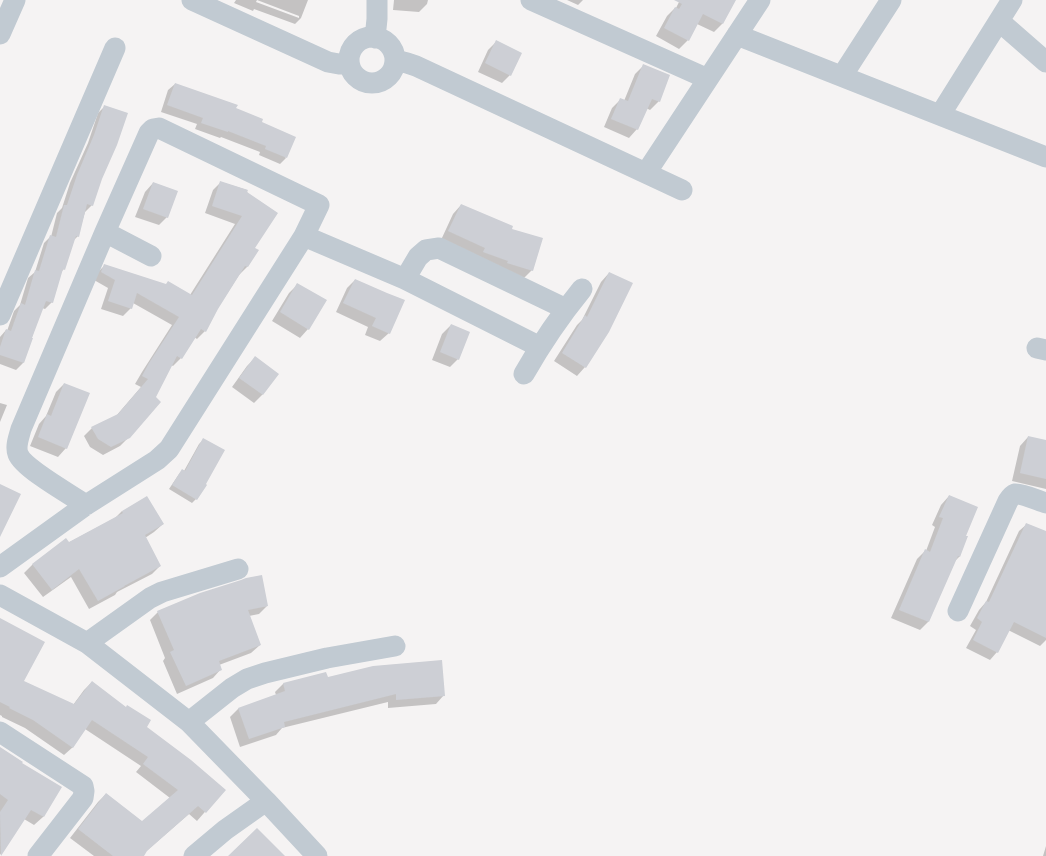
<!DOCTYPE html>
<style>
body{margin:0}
canvas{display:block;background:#f5f3f3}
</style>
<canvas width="1046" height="856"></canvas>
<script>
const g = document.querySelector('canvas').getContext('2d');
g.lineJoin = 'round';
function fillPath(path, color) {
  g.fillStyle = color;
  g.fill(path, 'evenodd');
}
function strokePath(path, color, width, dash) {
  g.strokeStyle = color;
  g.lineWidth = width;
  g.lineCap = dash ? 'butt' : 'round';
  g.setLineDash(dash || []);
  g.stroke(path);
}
fillPath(new Path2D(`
 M 236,0 L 308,0 L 301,18 L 295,24 L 254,9 L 253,11 L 234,3 ZM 257,0 L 299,16 L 299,18 L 256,2 Z
 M 394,0 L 428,0 L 427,4 L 419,12 L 393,10 Z
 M 567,0 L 583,0 L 578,5 Z
 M 680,0 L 734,0 L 722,24 L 714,32 L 697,24 L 688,40 L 679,49 L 656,36 L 667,16 L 675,8 L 676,8 Z
 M 496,42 L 510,75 L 502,83 L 478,72 L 488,50 Z
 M 644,65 L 659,101 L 650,110 L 646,108 L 637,129 L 629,138 L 604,127 L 612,108 L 621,99 L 624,101 L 635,74 Z
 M 175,84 L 261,122 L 286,158 L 280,164 L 259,155 L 260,152 L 221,137 L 220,138 L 195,129 L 197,124 L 161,112 L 168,90 Z
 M 105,106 L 101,179 L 92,205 L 85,212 L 78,236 L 74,240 L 64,269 L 61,272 L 52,302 L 45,309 L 42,308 L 23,363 L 16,370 L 0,364 L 0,337 L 6,330 L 7,331 L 14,311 L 20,305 L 28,278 L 35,272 L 44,243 L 51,236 L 51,237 L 57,213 L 62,208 L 70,183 L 88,143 L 98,113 Z
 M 221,182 L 247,190 L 254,248 L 257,250 L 247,267 L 239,275 L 217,309 L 205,331 L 197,339 L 194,337 L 181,358 L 173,366 L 171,365 L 129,437 L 120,446 L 103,455 L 90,447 L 84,436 L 92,428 L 116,416 L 141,387 L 135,384 L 142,372 L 172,325 L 133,303 L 131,308 L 123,316 L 101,309 L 108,288 L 94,280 L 97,273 L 105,265 L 190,295 L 235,224 L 205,213 L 213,190 Z
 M 153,183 L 167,217 L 159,225 L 135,217 L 145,192 Z
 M 461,205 L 511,230 L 532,270 L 524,278 L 441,240 L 453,214 Z
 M 609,273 L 585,367 L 577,376 L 554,361 L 577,325 L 582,320 L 601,282 Z
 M 355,280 L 389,333 L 380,341 L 365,335 L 368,327 L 336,312 L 347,288 Z
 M 298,284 L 308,329 L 300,338 L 272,321 L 289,293 Z
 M 451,325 L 458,359 L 450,367 L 432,360 L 442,334 Z
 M 255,358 L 277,374 L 262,395 L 254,403 L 232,387 L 247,366 Z
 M 64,384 L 66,448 L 58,457 L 30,446 L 39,424 L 46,416 L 56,392 Z
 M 0,403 L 7,405 L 0,422 Z
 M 1028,437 L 1046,441 L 1046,489 L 1012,481 L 1020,446 Z
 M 203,440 L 196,499 L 192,503 L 169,489 L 179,474 L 183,470 L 184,471 L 199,444 Z
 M 949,496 L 964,536 L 960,556 L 954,562 L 928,622 L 920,630 L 891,618 L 917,559 L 925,551 L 926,551 L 935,527 L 932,525 L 941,505 Z
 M 122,511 L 163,524 L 154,532 L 145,538 L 160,566 L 152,574 L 117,592 L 115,595 L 89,609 L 71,577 L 43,597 L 24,573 L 33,564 L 68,543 L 115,518 Z
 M 1027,524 L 1046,532 L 1046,640 L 1040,646 L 1008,630 L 997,652 L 990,660 L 966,648 L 976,630 L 970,626 L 979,610 L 986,602 L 1019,531 Z
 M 267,606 L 259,614 L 249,616 L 260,645 L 251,653 L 219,665 L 221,669 L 213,678 L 177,694 L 163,661 L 165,658 L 150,620 L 158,612 Z
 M 0,619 L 23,682 L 73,705 L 84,690 L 92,682 L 146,727 L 224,790 L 197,821 L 189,814 L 144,853 L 143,856 L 94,856 L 70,838 L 98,802 L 106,794 L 142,822 L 170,798 L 136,772 L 141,766 L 85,729 L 73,747 L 64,755 L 25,728 L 2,717 L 2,716 L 0,715 Z
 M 327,678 L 444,695 L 436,704 L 388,708 L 388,702 L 282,728 L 276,735 L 240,747 L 230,717 L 238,709 L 276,695 L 275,692 L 283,684 Z
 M 0,748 L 21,764 L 61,787 L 43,817 L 34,825 L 24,819 L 0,855 Z
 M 1046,846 L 1046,856 L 1043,856 Z`), '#0003');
fillPath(new Path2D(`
 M 674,0 L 736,0 L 723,24 L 703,14 L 689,41 L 664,28 L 675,7 L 679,9 L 682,4 Z
 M 496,40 L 522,53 L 511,76 L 485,63 Z
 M 643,64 L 670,75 L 660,102 L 652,99 L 638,130 L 611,119 L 620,98 L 628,101 Z
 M 175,83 L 238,105 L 236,108 L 263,119 L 262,122 L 296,137 L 287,158 L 265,149 L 266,146 L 228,131 L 228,132 L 201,123 L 203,118 L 167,105 Z
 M 104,105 L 128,113 L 117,145 L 102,179 L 93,206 L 87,204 L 79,237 L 76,236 L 65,270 L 63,269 L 53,303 L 46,301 L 32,338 L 33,338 L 24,363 L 0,355 L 0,347 L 6,329 L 11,331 L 21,303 L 25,305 L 35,270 L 39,271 L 50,235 L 56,237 L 64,205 L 67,205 L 77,175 L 94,135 Z
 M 220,181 L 248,190 L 247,192 L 278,213 L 255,248 L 259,250 L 248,267 L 245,266 L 218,309 L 206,332 L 201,329 L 182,359 L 177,356 L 156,397 L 161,402 L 130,438 L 111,447 L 98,439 L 91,427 L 118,414 L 148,379 L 142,376 L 149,363 L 179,317 L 137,293 L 132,309 L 108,301 L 115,280 L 101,272 L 104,264 L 166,284 L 168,281 L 192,295 L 242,216 L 212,206 Z
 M 153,182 L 178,191 L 168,218 L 143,209 Z
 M 461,204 L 513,226 L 512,229 L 543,238 L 533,271 L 507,263 L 508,261 L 483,252 L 485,248 L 448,231 Z
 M 609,272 L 633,283 L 609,332 L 586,368 L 562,353 L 585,315 L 587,317 Z
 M 355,279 L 387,293 L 405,300 L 390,334 L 372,326 L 376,318 L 343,303 Z
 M 297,283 L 327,300 L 309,330 L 280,312 Z
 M 451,324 L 470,332 L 459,360 L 440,352 Z
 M 255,356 L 279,374 L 263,395 L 239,378 Z
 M 64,383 L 90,393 L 67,449 L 38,437 L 47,414 L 51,416 Z
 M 1028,436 L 1046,440 L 1046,479 L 1020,473 Z
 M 203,438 L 225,450 L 206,484 L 207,485 L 197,500 L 172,485 L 182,469 L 185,471 Z
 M 0,484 L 21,494 L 0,537 Z
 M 949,495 L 978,507 L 966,536 L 968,536 L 960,557 L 958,556 L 929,622 L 899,610 L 925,549 L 930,552 L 943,518 L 939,517 Z
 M 147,496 L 164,524 L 145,535 L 161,566 L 124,586 L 125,586 L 98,601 L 79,569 L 52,590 L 32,564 L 66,538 L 69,542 L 123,513 L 122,511 Z
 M 1026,523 L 1046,531 L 1046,638 L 1014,622 L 998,653 L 973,640 L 982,622 L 977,618 L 986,601 L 989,602 Z
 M 262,575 L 268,606 L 248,610 L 261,645 L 219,661 L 222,670 L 186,686 L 170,652 L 174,650 L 157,611 L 200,593 L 241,580 L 246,578 Z
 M 0,618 L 45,642 L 24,681 L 74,704 L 92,681 L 126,707 L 127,705 L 151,720 L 147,727 L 191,760 L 226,790 L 206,813 L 198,806 L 147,851 L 144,856 L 113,856 L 78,829 L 106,793 L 142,821 L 178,790 L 143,764 L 148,757 L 92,720 L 73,748 L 33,720 L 9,708 L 10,707 L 0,702 Z
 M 442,660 L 445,696 L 396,700 L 396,694 L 284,722 L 285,727 L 249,739 L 238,708 L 285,691 L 283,683 L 326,672 L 328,677 L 373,666 Z
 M 0,747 L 23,762 L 22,763 L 62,787 L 44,817 L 31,810 L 1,856 L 0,812 L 8,800 L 0,794 Z
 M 257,828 L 285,856 L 228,856 Z`), '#cdcfd5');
strokePath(new Path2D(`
 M 192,0 L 328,62 L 339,64 L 349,64
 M 531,0 L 708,79
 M 999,21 L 1046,62
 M 0,34 L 15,0
 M 737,35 L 1046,157
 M349 60a23 23 0 1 1 46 0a23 23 0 1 1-46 0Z
 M 375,38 L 377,19 L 377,0
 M 395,60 L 407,63 L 416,66 L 682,190
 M 842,76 L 891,0
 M 940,115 L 1012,0
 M 646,173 L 760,0
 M 105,232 L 151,256
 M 304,236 L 405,279 L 540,347
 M 405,279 L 418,257 L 426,250 L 439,248 L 566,309
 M 0,315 L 115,48
 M 1037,348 L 1046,350
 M 524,374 C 541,344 560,316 582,289
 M 0,567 L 86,505 L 157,460 L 169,449 L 304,236 L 319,205 L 159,128 L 153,129 L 149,133 L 105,232 L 21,429 C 19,437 15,446 18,454 C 23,468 71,495 86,505
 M 0,595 L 87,643 L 189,722 L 266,801 L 317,856
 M 958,611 L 1008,501 C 1010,498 1012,495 1015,494 C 1022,493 1039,501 1046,503
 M 87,643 L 150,598 L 162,592 L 238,569
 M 189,722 L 232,688 L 247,679 L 265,673 L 327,658 L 395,646
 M 0,732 L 83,786 L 84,791 L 83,798 L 38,856
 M 194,856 L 225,830 L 266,801`), '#c1cad2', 21);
</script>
